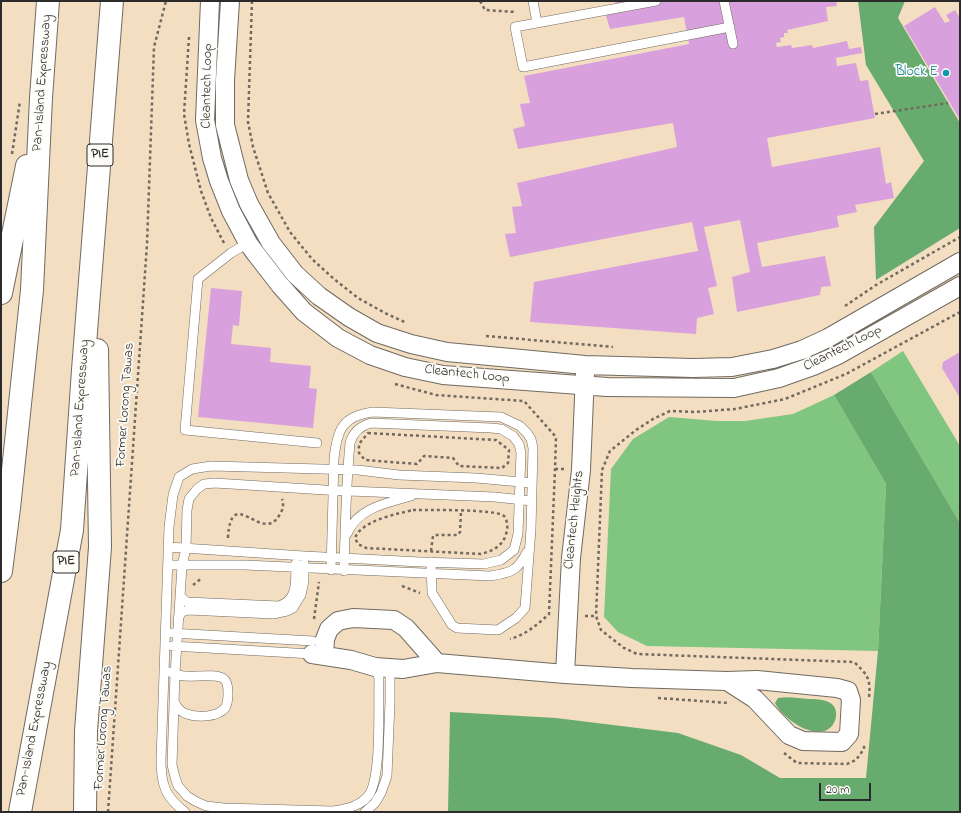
<!DOCTYPE html>
<style>
body{margin:0}
#map{position:relative;width:961px;height:813px;overflow:hidden;background:#f4dec1;font-family:"Indie Flower",sans-serif}
canvas{display:block}
.frame{position:absolute;inset:0;border:2px solid #2b2b2b;pointer-events:none}
.scale{position:absolute;left:819px;top:783px;width:52px;height:18px;box-sizing:border-box;border:2px solid #2b2b2b;border-top:0;padding-left:5px;font-size:12px;line-height:14px;white-space:nowrap;color:#2b2b2b;-webkit-text-stroke:3px #fdfcf7;paint-order:stroke}
</style>
<div id="map">
<canvas width="961" height="813"></canvas>
<div class="frame"></div>
<div class="scale">20 m</div>
</div>
<script>
const g = document.querySelector('canvas').getContext('2d');
g.lineJoin = 'round';
function fillPath(path, color) {
  g.fillStyle = color;
  g.fill(path, 'evenodd');
}
function strokePath(path, color, width, dash) {
  g.strokeStyle = color;
  g.lineWidth = width;
  g.lineCap = dash ? 'butt' : 'round';
  g.setLineDash(dash || []);
  g.stroke(path);
}
function write(font, color, halo, rows, align = 'center') {
  g.font = font + ' "Indie Flower",sans-serif';
  g.lineWidth = 3.5;
  g.setLineDash([]);
  g.textBaseline = 'middle';
  g.strokeStyle = halo;
  g.fillStyle = color;
  for (const [text, x, y, turn = 0] of rows) {
    g.save();
    g.translate(x, y);
    g.rotate((+turn || 0) * Math.PI / 180);
    g.textAlign = isNaN(turn) ? turn : align;
    if (halo) g.strokeText(text, 0, 0);
    g.fillText(text, 0, 0);
    g.restore();
  }
}
fillPath(new Path2D(`
 M 903,351 L 960,446 L 960,523 L 871,372 Z
 M 834,395 L 886,484 L 878,651 L 647,646 L 618,632 L 604,617 L 611,469 L 633,439 L 669,417 L 717,421 L 745,421 L 793,414 Z`), '#81c680');
fillPath(new Path2D(`
 M 858,1 L 905,1 L 898,18 L 960,123 L 960,228 L 876,280 L 874,227 L 924,161 L 866,65 Z
 M 871,372 L 960,523 L 960,812 L 448,812 L 450,712 L 556,718 L 678,733 L 741,755 L 780,778 L 866,778 L 878,651 L 886,484 L 834,395 Z
 M 778,698 C 787,696 799,698 809,699 C 820,699 838,700 836,716 C 836,719 834,724 831,727 C 815,742 782,718 775,703 Z`), '#68ab6e');
fillPath(new Path2D(`
 M 615,1 L 836,1 L 837,6 L 826,7 L 828,21 L 787,30 L 788,33 L 784,33 L 784,37 L 780,38 L 781,42 L 776,43 L 777,47 L 791,45 L 792,48 L 812,45 L 813,48 L 847,41 L 849,49 L 861,47 L 862,53 L 836,58 L 837,66 L 856,63 L 860,81 L 868,80 L 875,118 L 767,138 L 772,167 L 880,147 L 886,184 L 891,182 L 894,198 L 855,205 L 857,212 L 837,216 L 839,227 L 757,243 L 762,267 L 825,256 L 831,286 L 821,287 L 820,295 L 737,312 L 732,277 L 750,272 L 740,220 L 704,227 L 717,286 L 708,288 L 714,314 L 697,318 L 696,334 L 530,322 L 534,282 L 698,251 L 692,222 L 510,257 L 505,234 L 516,233 L 512,207 L 522,206 L 517,183 L 677,147 L 673,123 L 518,149 L 513,129 L 525,126 L 520,104 L 530,103 L 524,76 L 689,44 L 684,17 L 610,29 L 604,9 L 616,6 Z
 M 935,7 L 945,23 L 950,21 L 946,15 L 955,10 L 960,18 L 960,120 L 904,26 Z
 M 211,288 L 242,291 L 239,326 L 233,325 L 231,344 L 271,348 L 270,362 L 311,366 L 309,388 L 317,389 L 313,428 L 198,417 Z
 M 960,352 L 960,398 L 942,368 L 943,362 Z`), '#d8a1dd');
const service = new Path2D(`
 M 533,1 L 537,23
 M 656,1 L 515,27 L 523,67 L 730,27
 M 724,1 L 733,44
 M 248,243 L 231,253 L 198,279 L 185,430 L 317,443
 M 347,534 C 357,508 387,503 411,496
 M 168,547 L 304,556 L 421,562 L 484,564 L 501,560 L 514,550 L 518,534 L 521,453 L 519,444 L 513,436 L 501,429 L 491,428 L 371,423 C 360,426 353,432 350,443 C 346,485 345,528 344,571
 M 168,565 L 245,565 L 490,576 C 510,573 518,571 527,552
 M 331,570 L 334,459 C 337,430 342,416 373,412 L 501,417 L 520,426 L 527,433 L 531,439 L 533,448 L 531,529 L 525,608 L 516,618 L 498,630 L 457,628 L 452,625 L 432,593 L 431,562
 M 181,597 L 187,602 L 279,606 C 299,599 295,581 296,563
 M 178,618 L 182,612 L 188,610 L 273,614 L 287,611 L 293,608 L 301,595 L 304,581 L 304,563
 M 171,633 L 313,641
 M 172,646 L 312,654
 M 375,667 L 379,678 C 378,704 382,775 369,795 C 361,806 346,809 333,811 L 224,808 L 206,806 L 195,801 L 187,796 L 178,786 L 175,777 L 172,765 L 175,674 L 182,566 L 186,548 L 187,510 L 189,499 L 197,489 L 204,484 L 215,483 L 325,490 L 495,497 L 532,501
 M 170,672 C 175,674 180,676 185,676 C 195,677 217,673 224,679 C 228,682 228,689 228,693 C 228,698 228,704 225,708 C 218,717 198,718 187,714 C 181,713 177,707 174,702
 M 185,812 C 165,797 161,784 161,760 L 169,527 L 173,495 L 179,477 L 192,469 L 211,466 L 358,470 L 399,475 L 476,478 L 532,483
 M 365,812 L 375,803 L 381,793 L 387,776 L 390,702 L 390,668`);
const minor = new Path2D(`
 M 210,1 L 205,120 L 212,158 L 219,181 L 231,211 L 248,243 L 256,254 L 280,285 L 304,312 L 338,338 L 370,355 L 405,367 L 443,375 L 607,387 L 734,388 L 779,378 L 813,366 L 838,355 L 960,286
 M 230,1 L 225,80 L 225,125 L 239,180 L 249,204 L 271,243 L 295,274 L 319,296 L 349,317 L 377,333 L 411,344 L 447,352 L 585,365 L 693,368 L 732,367 L 773,359 L 802,350 L 828,338 L 960,262
 M 312,654 L 351,660 L 375,667 L 403,669 L 437,663 L 565,674 L 632,678 L 727,681 L 757,680 L 837,688 L 848,691 L 851,700 L 849,734 L 842,742 L 803,741 L 789,735 L 755,699 L 727,681
 M 324,655 L 325,639 L 329,629 L 338,621 L 353,618 L 394,620 L 406,628 L 437,663
 M 565,674 L 571,558 L 581,470 L 585,374`);
const motorway = new Path2D(`
 M 1,293 L 27,166
 M 1,571 L 9,508 L 32,290 L 41,98 L 48,1
 M 20,812 L 72,530 L 83,370 L 112,1
 M 85,812 L 86,731 L 100,547 L 97,350`);
strokePath(service, '#716a60', 10);
strokePath(minor, '#716a60', 20);
strokePath(motorway, '#716a60', 24);
strokePath(new Path2D(`
 M 252,1 L 248,122 L 253,147 L 268,193 L 290,232 L 312,259 L 334,279 L 358,298 L 385,313 L 407,323
 M 480,1 L 485,10 L 516,12
 M 189,37 L 184,114 L 189,144 L 201,191 L 211,218 L 224,243
 M 875,114 L 948,103
 M 12,154 L 20,101
 M 845,306 L 876,285 L 960,237
 M 486,336 L 613,347
 M 395,384 L 436,395 L 524,401 L 556,437 L 555,469 L 549,614 C 537,625 525,635 510,639
 M 368,433 L 496,440 L 509,450 L 508,463 L 502,468 L 459,466 L 453,458 L 424,456 L 417,464 L 365,460 L 359,453 L 359,444 Z
 M 555,469 L 565,469
 M 413,510 C 427,510 497,509 504,516 C 508,521 508,529 506,534 C 503,546 492,551 481,554 L 366,548 L 358,544 L 355,538 C 362,520 397,514 413,510 Z
 M 228,538 C 231,482 263,547 280,514 C 283,510 284,504 282,499
 M 431,551 L 433,536 L 435,535 L 458,535 L 460,532 L 461,511
 M 193,585 L 202,578
 M 402,586 L 420,593
 M 585,616 L 596,616
 M 314,619 L 319,582
 M 869,697 C 871,679 867,674 854,662 L 637,654 L 624,648 L 601,630 L 596,616 L 602,470 L 610,451 L 636,430 L 653,419 L 670,411 L 695,412 L 735,409 L 785,399 L 846,374 L 960,312
 M 658,698 L 729,703
 M 784,753 L 797,763 L 847,764 L 856,760 L 864,749 L 864,744
 M 108,812 L 147,244 L 154,47 L 166,1`), '#716a60', 2.5, [3, 3]);
strokePath(service, '#fff', 9);
strokePath(minor, '#fff', 18);
strokePath(motorway, '#fff', 22);
for (const [x, y, r, color] of [
 [946,73,4,"#0f9aa8"]
]) {
  const dot = new Path2D();
  dot.arc(x, y, r, 0, 2 * Math.PI);
  g.fillStyle = color;
  g.fill(dot);
  strokePath(dot, '#fdfcf7', 1.5);
}
for (const [x, y, w] of [
 [100,155,26],
 [66,562,26]
]) {
  const box = new Path2D();
  box.roundRect(x - w / 2, y - 11, w, 22, 3);
  g.fillStyle = '#fdfcf7';
  g.fill(box);
  strokePath(box, '#2b2b2b', 1);
}
write('bold 13px', '#2b2b2b', null, [
 ["PIE",100,155],
 ["PIE",66,562]
]);
write('14px', '#0d838f', '#fdfcf7', [
 ["Block E",938,73]
], 'right');
write('14px', '#2b2b2b', '#fdfcf7', [
 ["Pan-Island Expressway",43,83,-86],
 ["Cleantech Loop",208,86,-89],
 ["Cleantech Loop",843,349,-27],
 ["Cleantech Loop",467,375,6],
 ["Former Lorong Tawas",126,405,-86],
 ["Pan-Island Expressway",81,408,-86],
 ["Cleantech Heights",575,520,-84],
 ["Former Lorong Tawas",104,728,-86],
 ["Pan-Island Expressway",35,729,-79]
]);
</script>
